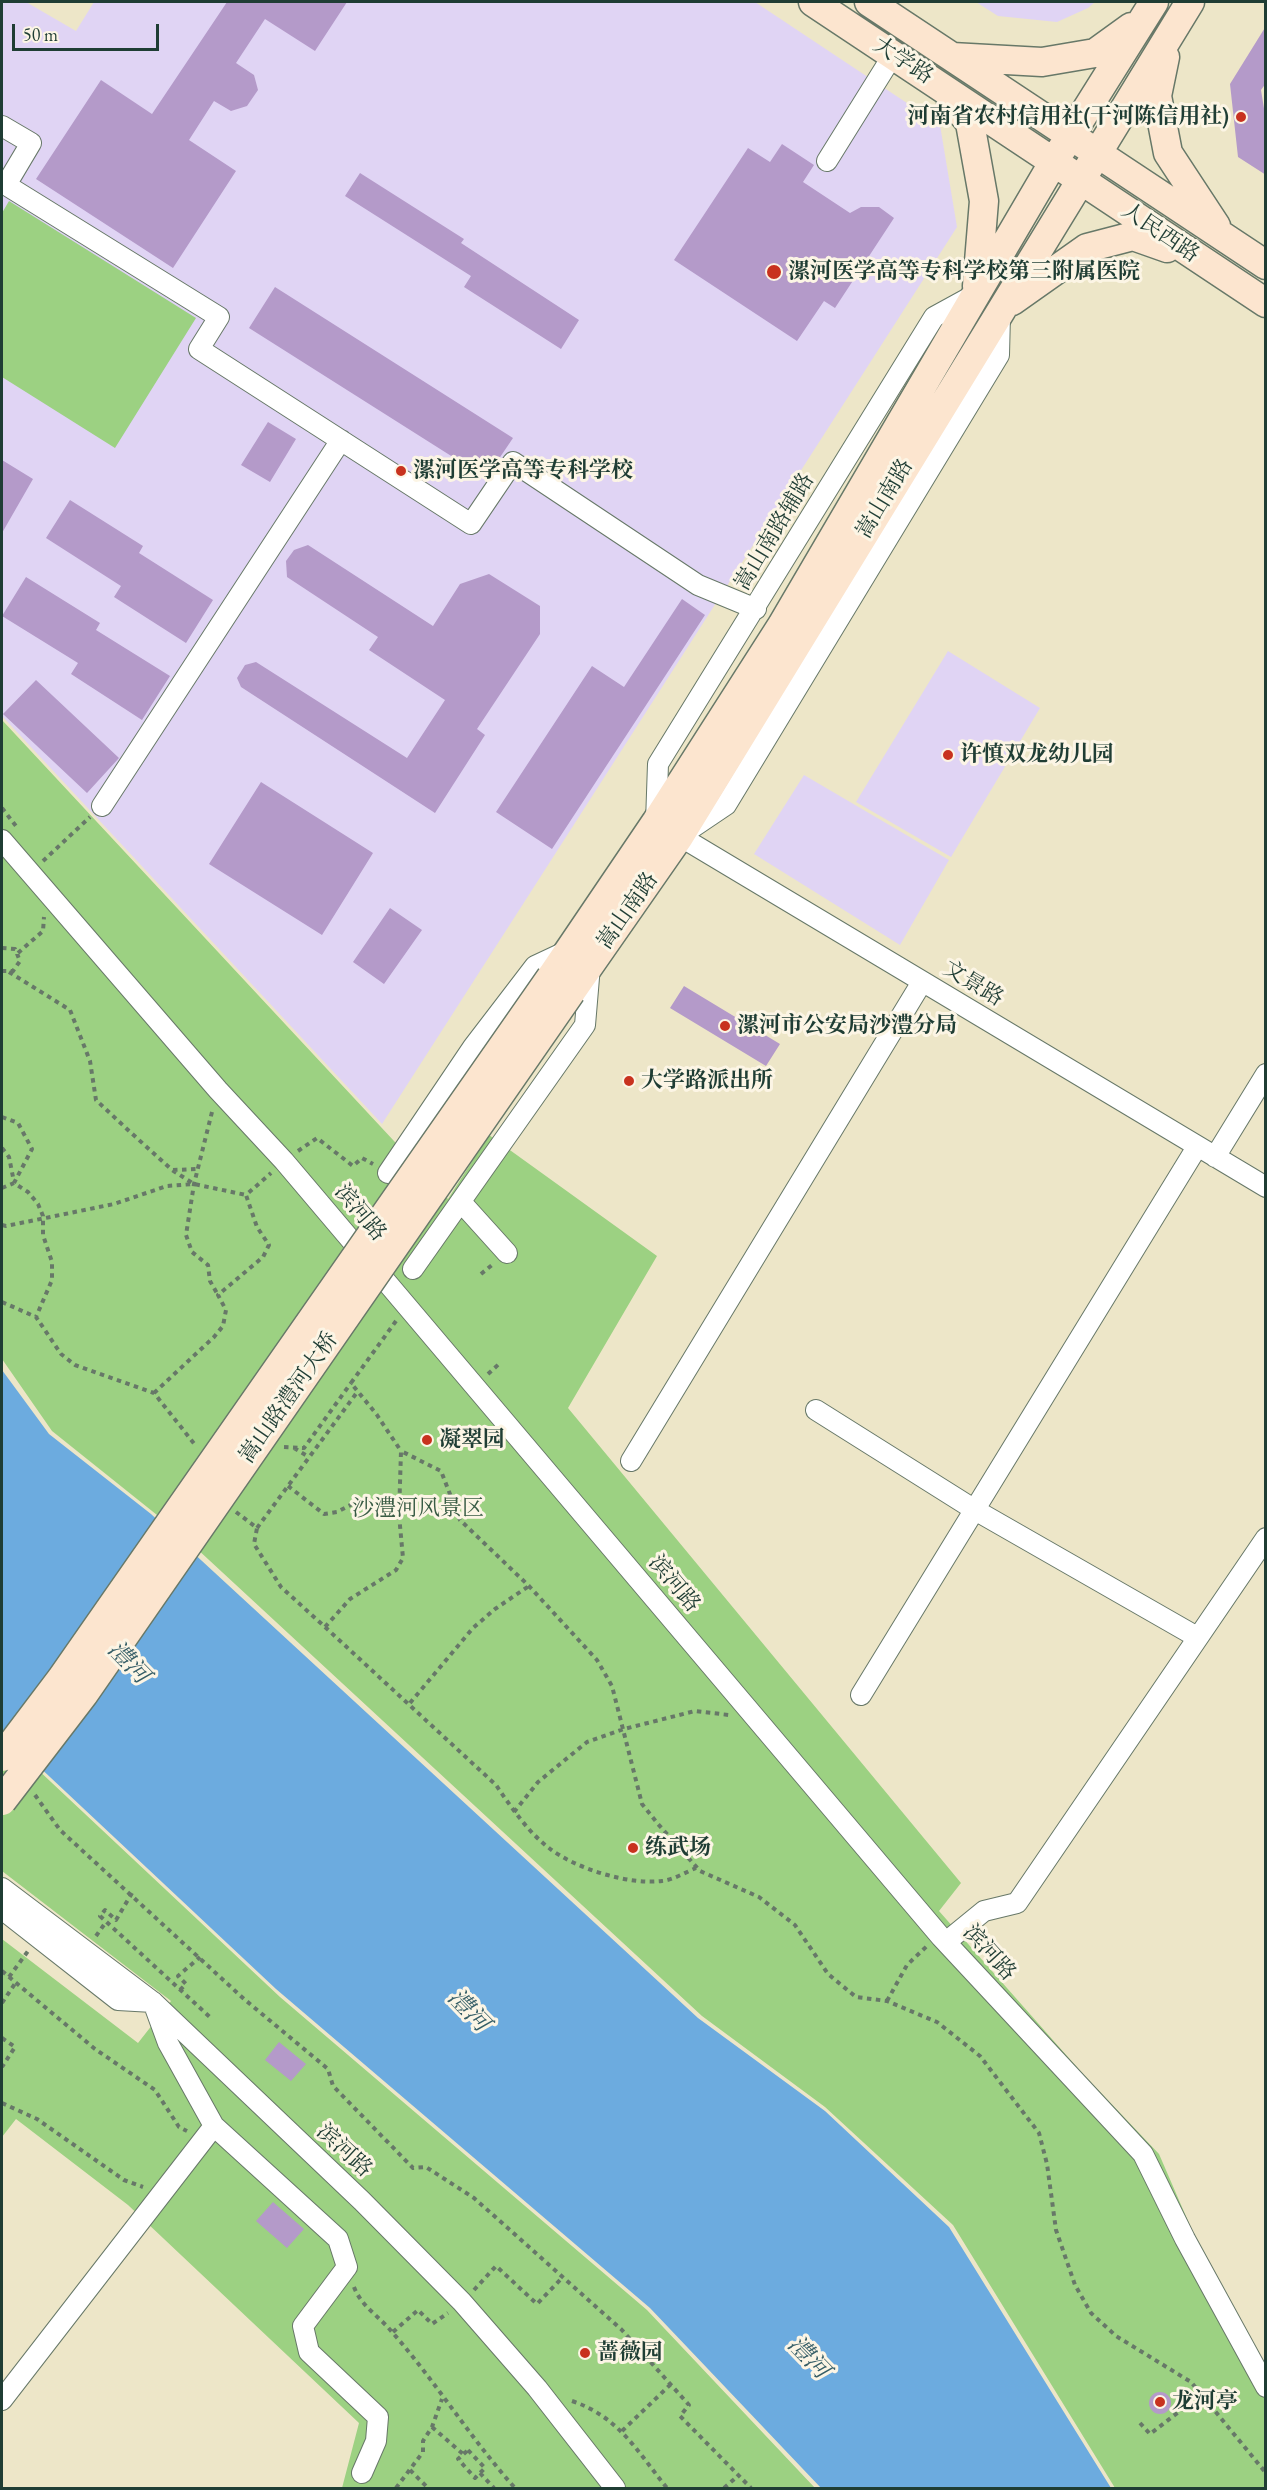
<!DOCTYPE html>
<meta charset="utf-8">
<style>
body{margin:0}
#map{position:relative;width:1267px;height:2490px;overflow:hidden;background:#ede6c8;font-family:"EB Garamond",serif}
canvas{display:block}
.frame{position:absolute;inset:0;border:3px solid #1f3d34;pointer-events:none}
.scale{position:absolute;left:12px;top:24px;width:147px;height:27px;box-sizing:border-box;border:3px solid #1f3d34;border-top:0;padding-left:8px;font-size:18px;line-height:21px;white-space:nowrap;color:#1f3d34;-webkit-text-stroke:4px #fcf5e5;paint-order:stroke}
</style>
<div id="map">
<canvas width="1267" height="2490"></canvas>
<div class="frame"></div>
<div class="scale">50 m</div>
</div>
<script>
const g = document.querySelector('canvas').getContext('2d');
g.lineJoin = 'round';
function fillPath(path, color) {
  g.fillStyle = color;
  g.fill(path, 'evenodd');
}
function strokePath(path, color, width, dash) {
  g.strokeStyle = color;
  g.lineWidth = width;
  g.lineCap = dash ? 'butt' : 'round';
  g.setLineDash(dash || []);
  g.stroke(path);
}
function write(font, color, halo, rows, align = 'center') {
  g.font = font + ' "EB Garamond","Noto Serif SC",serif';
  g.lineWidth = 6;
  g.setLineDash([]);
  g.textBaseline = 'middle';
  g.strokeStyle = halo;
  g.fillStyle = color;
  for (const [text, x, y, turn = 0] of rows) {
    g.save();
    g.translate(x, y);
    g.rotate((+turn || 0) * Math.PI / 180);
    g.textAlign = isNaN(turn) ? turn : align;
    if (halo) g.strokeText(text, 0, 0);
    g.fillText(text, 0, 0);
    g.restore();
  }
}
fillPath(new Path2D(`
 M 2,2 L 26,2 L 76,31 L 94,2 L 755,2 L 940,125 L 957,227 L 382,1124 L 2,716 Z
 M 976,2 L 1095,2 L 1088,8 L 1057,22 L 998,16 Z
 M 948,651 L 1040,708 L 951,857 L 856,802 Z
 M 804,775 L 949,860 L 900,945 L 754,854 Z`), '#e0d4f4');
fillPath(new Path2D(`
 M 9,201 L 196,318 L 115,448 L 2,377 L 2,213 Z
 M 2,720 L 448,1199 L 489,1135 L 657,1256 L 568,1408 L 961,1883 L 939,1911 L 1082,2073 L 1159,2154 L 1265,2399 L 1265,2488 L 1115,2488 L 953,2225 L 825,2107 L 702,2016 L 182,1535 L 52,1431 L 2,1359 Z
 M 2,1736 L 280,1997 L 647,2310 L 815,2488 L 342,2488 L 359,2423 L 128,2205 L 16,2119 L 2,2137 L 2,1939 L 138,2043 L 171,2001 L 2,1871 Z`), '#9cd182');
fillPath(new Path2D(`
 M 2,1370 L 49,1434 L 151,1514 L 698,2018 L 825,2111 L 949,2227 L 1111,2488 L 821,2488 L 650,2308 L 276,1989 L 2,1732 Z`), '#6cabdf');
fillPath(new Path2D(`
 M 227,2 L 347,2 L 315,51 L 265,19 L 236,63 L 254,75 L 258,90 L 247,106 L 231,111 L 214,101 L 189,140 L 236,171 L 173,268 L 36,179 L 101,80 L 152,114 Z
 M 1266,26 L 1266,83 L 1261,90 L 1266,121 L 1266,175 L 1238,157 L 1230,84 Z
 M 782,144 L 814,165 L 803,182 L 850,213 L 861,207 L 879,207 L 894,218 L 835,308 L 824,301 L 797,341 L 674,260 L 748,148 L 770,162 Z
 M 360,173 L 464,239 L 461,243 L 579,320 L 561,349 L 464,287 L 471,276 L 345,196 Z
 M 275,287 L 513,438 L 486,478 L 249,328 Z
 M 268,422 L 296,439 L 270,482 L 241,465 Z
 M 2,460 L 33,479 L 2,533 Z
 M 70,500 L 143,546 L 139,553 L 213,600 L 186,643 L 114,597 L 121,586 L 46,538 Z
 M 308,545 L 433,626 L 460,584 L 489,574 L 540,606 L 540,634 L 477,729 L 485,735 L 435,813 L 241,687 L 237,678 L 245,665 L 256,662 L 407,758 L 445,700 L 369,650 L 378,637 L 287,577 L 286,561 L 294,550 Z
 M 26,577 L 100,623 L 96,630 L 170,676 L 142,720 L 71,674 L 78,663 L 2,616 Z
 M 682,599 L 705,615 L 552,849 L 496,812 L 592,666 L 624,687 Z
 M 36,680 L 119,758 L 87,793 L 3,714 Z
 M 261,782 L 373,853 L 322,935 L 209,864 Z
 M 390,908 L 422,930 L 384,984 L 353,962 Z
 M 684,986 L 780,1044 L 766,1066 L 670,1008 Z
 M 279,2042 L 306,2064 L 291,2081 L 265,2060 Z
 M 273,2202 L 304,2229 L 287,2248 L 256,2221 Z
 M1149 2403a11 11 0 1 1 22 0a11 11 0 1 1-22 0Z`), '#b49ac9');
const street = new Path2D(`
 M 2,126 L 31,143 L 6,185 L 219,317 L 199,349 L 471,524 L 513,462 L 698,585 L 756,609
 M 827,161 L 893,55
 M 976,294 L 934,317 L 658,764 L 656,822 L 1266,1187
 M 102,806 L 341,440
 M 686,832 L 726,805 L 999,355 L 1000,315
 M 2,840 L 218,1090 L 284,1161 L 941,1937 L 1143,2154 L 1185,2239 L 1266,2387
 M 1215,1157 L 1266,1074
 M 388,1173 L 473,1047 L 535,966 L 567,951
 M 461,1202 L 507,1253
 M 413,1269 L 585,1025 L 590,966
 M 816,1410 L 975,1510 L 1197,1637
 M 631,1461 L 922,982
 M 861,1695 L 1197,1147
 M 2,1888 L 153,2002 L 362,2201 L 462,2302 L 537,2388 L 615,2488
 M 2,1909 L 118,2000 L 153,2002 L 168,2043 L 214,2126 L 2,2400
 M 946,1942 L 984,1911 L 1017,1903 L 1266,1538
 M 214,2126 L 338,2239 L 347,2267 L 303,2326 L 309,2352 L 378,2417 L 376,2441 L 362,2473`);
const secondary = new Path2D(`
 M 813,2 L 1266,303
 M 869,2 L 1266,265
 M 952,57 L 1042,62 L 1095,53 L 1131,27
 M 1165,57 L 1157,96 L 1168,153 L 1216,226
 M 951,100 L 970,123 L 984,201 L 977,286
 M 1012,301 L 1087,248 L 1133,236 L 1167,248
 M 551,977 L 656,822 L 782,625 L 1053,163 L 1154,2
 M 571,992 L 679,837 L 1190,2`);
strokePath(street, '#677868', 22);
strokePath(secondary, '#677868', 31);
strokePath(new Path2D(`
 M 2,808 L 16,826
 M 43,861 L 90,817
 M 2,948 L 15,949 L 20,961 L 13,971 L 2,971
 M 18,953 L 43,931 L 44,917
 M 9,972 L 70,1010 L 90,1061 L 96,1100 L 128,1130 L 172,1170 L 194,1184 L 246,1195
 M 212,1112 L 194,1184 L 186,1235 L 192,1252 L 208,1265 L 210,1281 L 218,1295
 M 2,1117 L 18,1123 L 32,1149 L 14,1183
 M 2,1148 L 9,1157 L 14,1182
 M 298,1151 L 317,1138 L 353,1166 L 362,1158 L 373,1164
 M 173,1170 L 198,1169
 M 2,1188 L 14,1183 L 28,1192 L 38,1204 L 43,1216 L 43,1235 L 52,1262 L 52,1280 L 36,1317
 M 2,1225 L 6,1226 L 114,1204 L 167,1186 L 194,1184
 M 481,1274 L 492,1265
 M 2,1302 L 36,1317 L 61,1354 L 75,1365 L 154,1393 L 196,1446
 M 396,1321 L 351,1383 L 377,1415 L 401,1451
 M 488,1374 L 500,1363
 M 154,1393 L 214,1337 L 223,1326 L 226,1310 L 218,1295 L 263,1257 L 269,1245 L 257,1227 L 246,1195 L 271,1173
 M 284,1447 L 304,1448 L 351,1383
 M 294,1448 L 309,1457
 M 288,1486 L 324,1514 L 337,1512 L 362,1499 L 399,1502
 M 236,1512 L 257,1528 L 254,1544 L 281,1587 L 325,1627 L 350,1599 L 396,1570 L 403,1558 L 399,1515 L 401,1451 L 441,1471 L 460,1520 L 529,1586 L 597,1660 L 612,1686 L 642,1804 L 658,1824 L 700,1871 L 759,1897 L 795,1925 L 828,1974 L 856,1997 L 887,2001 L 937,2022 L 980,2056 L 1039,2133 L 1047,2164 L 1056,2230 L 1075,2285 L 1091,2313 L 1116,2336 L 1191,2382 L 1266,2473
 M 257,1528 L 358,1391
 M 325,1627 L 496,1785 C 511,1807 528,1832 549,1848 C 576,1869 629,1885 662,1881 C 673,1880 686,1872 696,1868
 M 410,1703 L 473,1628 L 495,1609 L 529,1586
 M 35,1795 L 60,1830 L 244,1999 L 328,2069 L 333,2086 L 413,2168 L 426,2167 L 474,2198 L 621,2329 L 689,2405 L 680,2416 L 751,2488
 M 514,1812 L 538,1782 L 587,1742 L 624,1729 L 695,1711 L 729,1715
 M 132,1893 L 116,1920 L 105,1910 L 100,1916 L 212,2019
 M 96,1936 L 106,1922
 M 2,1971 L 95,2049 L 155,2090 L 179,2127 L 187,2131
 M 9,1977 L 28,1951
 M 180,1990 L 186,1984 L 178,1976 L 200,1957
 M 887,2001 L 907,1965 L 927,1946
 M 2,2003 L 16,1982
 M 2,2038 L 15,2047 L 2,2067
 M 2,2103 L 37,2119 L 124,2180 L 143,2187
 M 354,2287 C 361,2306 380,2317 392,2332 C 436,2382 471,2439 515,2488
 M 474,2290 L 496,2266 L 537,2304 L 562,2278
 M 393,2332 L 418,2310 L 432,2324 L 448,2313
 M 572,2401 C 619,2417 637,2451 667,2488
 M 1140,2423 L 1150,2434 L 1202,2394
 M 432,2427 L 463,2454
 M 622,2431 L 671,2384
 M 468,2450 L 485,2468 L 475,2478 L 458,2459 Z
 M 410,2470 L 428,2488
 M 480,2473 L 494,2488
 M 396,2488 L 423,2452 L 423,2441 L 432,2427 L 442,2399
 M 724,2488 L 739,2475`), '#677868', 4, [4.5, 4.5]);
strokePath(street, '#fff', 20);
strokePath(secondary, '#fce5cf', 28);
const secondaryBridge = new Path2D(`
 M 2,1757 L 61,1679 L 551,977
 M 2,1801 L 84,1694 L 571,992`);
strokePath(secondaryBridge, '#677868', 31, []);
strokePath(secondaryBridge, '#fce5cf', 28);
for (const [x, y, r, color] of [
 [1241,117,6,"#c8321e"],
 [774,272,8,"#c8321e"],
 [401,471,6,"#c8321e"],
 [948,755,6,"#c8321e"],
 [725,1026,6,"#c8321e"],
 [629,1081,6,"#c8321e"],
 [427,1440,6,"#c8321e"],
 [633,1848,6,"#c8321e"],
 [585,2353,6,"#c8321e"],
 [1160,2402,6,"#c8321e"]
]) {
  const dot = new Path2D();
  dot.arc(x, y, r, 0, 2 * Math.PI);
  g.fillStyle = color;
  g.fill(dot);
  strokePath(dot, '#fcf5e5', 2);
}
write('22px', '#1f3d34', '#fcf5e5', [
 ["大学路",903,61,33],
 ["人民西路",1160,233,34],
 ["嵩山南路",885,499,-59],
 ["嵩山南路辅路",775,532,-59],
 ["嵩山南路",628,911,-55],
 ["文景路",973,984,31],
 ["滨河路",360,1213,50],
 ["嵩山路澧河大桥",289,1398,-55],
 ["滨河路",674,1584,50],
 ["滨河路",989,1953,48],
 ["滨河路",344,2151,43]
]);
write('bold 22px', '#1f3d34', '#fcf5e5', [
 ["河南省农村信用社(干河陈信用社)",1229,117,"right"],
 ["漯河医学高等专科学校第三附属医院",788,272],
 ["漯河医学高等专科学校",413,471],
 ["许慎双龙幼儿园",960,755],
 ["漯河市公安局沙澧分局",737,1026],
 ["大学路派出所",641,1081],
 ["凝翠园",439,1440],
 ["练武场",645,1848],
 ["蔷薇园",597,2353],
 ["龙河亭",1172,2402]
], 'left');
write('22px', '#385b44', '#fcf5e5', [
 ["沙澧河风景区",418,1509]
]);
write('italic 24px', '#365e67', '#fcf5e5', [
 ["澧河",128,1663,46],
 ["澧河",468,2011,46],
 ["澧河",808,2358,46]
]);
</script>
